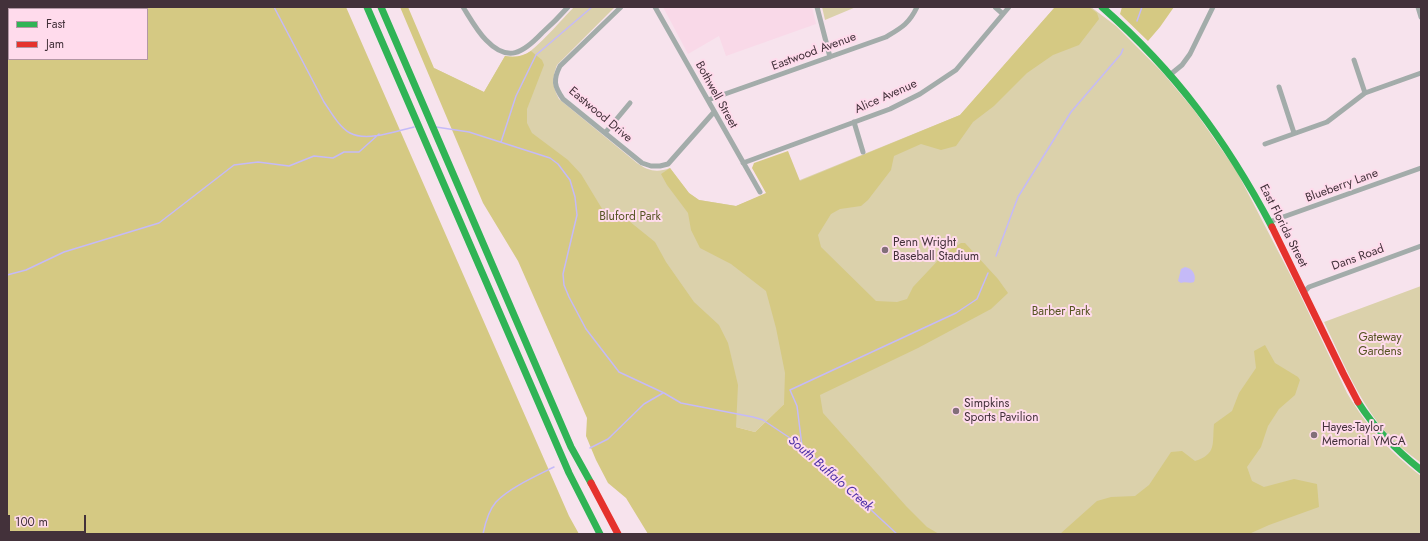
<!DOCTYPE html>
<style>
body{margin:0}
#map{position:relative;width:1428px;height:541px;overflow:hidden;background:#f7e3ed;font-family:Jost,sans-serif}
canvas{display:block}
.frame{position:absolute;inset:0;border:8px solid #43313a;pointer-events:none}
.legend{position:absolute;left:8px;top:8px;width:140px;height:52px;box-sizing:border-box;background:#ffdbec;border:1px solid #b497a5;margin:0;padding:5px 7px;list-style:none;font-size:12px;color:#43313a}
.legend li{display:flex;align-items:center;gap:8px;height:20px}
.legend b{width:20px;border:1px solid #b497a5}
.scale{position:absolute;left:8px;top:515px;width:78px;height:18px;box-sizing:border-box;border:2px solid #43313a;border-top:0;padding-left:5px;font-size:12px;line-height:14px;white-space:nowrap;color:#43313a;-webkit-text-stroke:3px #ffdbec;paint-order:stroke}
</style>
<div id="map">
<canvas width="1428" height="541"></canvas>
<div class="frame"></div>
<ul class="legend">
<li><b style="height:5px;background:#30b455"></b>Fast</li>
<li><b style="height:5px;background:#e5322d"></b>Jam</li>
</ul>
<div class="scale">100 m</div>
</div>
<script>
const g = document.querySelector('canvas').getContext('2d');
g.lineJoin = 'round';
function fillPath(path, color) {
  g.fillStyle = color;
  g.fill(path, 'evenodd');
}
function strokePath(path, color, width, dash) {
  g.strokeStyle = color;
  g.lineWidth = width;
  g.lineCap = dash ? 'butt' : 'round';
  g.setLineDash(dash || []);
  g.stroke(path);
}
function write(font, color, halo, rows, align = 'center') {
  g.font = font + ' Jost,sans-serif';
  g.lineWidth = 4;
  g.setLineDash([]);
  g.textBaseline = 'middle';
  g.strokeStyle = halo;
  g.fillStyle = color;
  for (const [text, x, y, turn = 0] of rows) {
    g.save();
    g.translate(x, y);
    g.rotate((+turn || 0) * Math.PI / 180);
    g.textAlign = isNaN(turn) ? turn : align;
    if (halo) g.strokeText(text, 0, 0);
    g.fillText(text, 0, 0);
    g.restore();
  }
}
fillPath(new Path2D(`
 M 663,7 L 812,7 L 816,24 L 726,56 L 719,36 L 688,54 Z`), '#f9d9e8');
fillPath(new Path2D(`
 M 574,7 L 615,7 L 557,65 C 552,78 552,86 559,99 L 637,163 C 648,171 657,173 670,168 L 689,193 L 699,200 L 736,206 L 960,115 L 1055,7 L 1091,7 L 1116,26 L 1162,72 L 1194,110 L 1236,170 L 1293,280 L 1347,393 C 1367,427 1390,452 1421,476 L 1421,534 L 910,534 L 784,404 L 755,432 L 736,427 L 434,68 L 484,92 L 505,56 C 511,57 518,57 524,55 C 535,51 564,17 574,7 Z
 M 822,7 L 856,7 L 825,20 Z
 M 1421,286 L 1421,463 C 1408,453 1394,443 1384,430 C 1357,398 1342,359 1324,322 Z`), '#dbd1ab');
fillPath(new Path2D(`
 M 7,7 L 346,7 L 569,516 L 579,534 L 7,534 ZM 9,9 L 147,9 L 147,59 L 9,59 Z
 M 400,7 L 408,7 L 434,68 L 484,92 L 505,56 C 515,58 523,56 531,51 L 542,60 L 544,65 L 527,109 L 527,123 L 532,133 L 568,160 L 581,174 L 604,212 L 629,221 L 655,242 L 666,262 L 694,302 L 719,325 L 728,343 L 738,385 L 736,427 L 755,432 L 784,404 L 785,373 L 776,328 L 766,291 L 731,264 L 700,248 L 691,230 L 688,213 L 667,185 L 661,174 L 670,168 L 689,193 L 699,200 L 736,206 L 766,193 L 752,168 L 754,163 L 788,151 L 800,181 L 960,115 L 1055,7 L 1089,7 L 1097,13 L 1099,19 L 1079,45 L 1053,55 L 1027,73 L 994,106 L 973,122 L 956,146 L 941,150 L 921,144 L 894,156 L 891,170 L 868,200 L 861,206 L 840,209 L 831,214 L 818,235 L 821,247 L 876,301 L 897,302 L 907,299 L 913,287 L 945,253 L 961,243 L 965,243 L 998,279 L 1008,293 L 991,309 L 918,348 L 820,395 L 823,413 L 906,506 L 927,527 L 939,534 L 648,534 L 626,498 L 608,483 L 596,460 L 586,436 L 587,418 L 518,261 L 483,203 Z
 M 1122,7 L 1174,7 L 1160,27 L 1148,41 L 1120,14 Z
 M 1265,345 L 1275,363 L 1298,377 L 1300,380 L 1295,395 L 1279,409 L 1268,426 L 1261,447 L 1247,467 L 1252,481 L 1264,487 L 1294,479 L 1317,484 L 1319,507 L 1269,525 L 1249,534 L 1060,534 L 1097,501 L 1111,497 L 1135,496 L 1149,485 L 1171,452 L 1182,451 L 1195,461 C 1217,454 1212,444 1214,424 L 1232,411 L 1239,393 L 1256,368 L 1254,351 Z`), '#d5c983');
fillPath(new Path2D(`
 M 1185,267 C 1192,268 1197,275 1194,282 C 1190,284 1185,281 1181,283 L 1178,281 L 1181,269 Z`), '#c5baf8');
strokePath(new Path2D(`
 M 274,7 L 324,102 C 331,112 339,127 350,133 C 367,142 397,131 414,127
 M 1137,21 L 1142,7
 M 436,127 L 469,132 L 550,158 L 558,164 L 570,180 L 575,197 L 577,215 L 563,274 L 564,285 L 569,297 L 586,329 L 619,372 L 664,393 L 681,403 L 753,417 L 763,420 L 802,446 L 897,534
 M 501,142 L 516,96 L 536,55 L 592,7
 M 996,256 L 1018,197 L 1071,112 L 1121,54 L 1123,49
 M 7,275 L 26,270 L 64,252 L 159,223 L 234,165 L 258,162 L 289,166 L 314,156 L 333,158 L 344,152 L 359,152 L 379,134
 M 802,446 L 797,406 L 790,390 L 956,313 L 977,299 L 988,273
 M 590,448 L 608,439 L 644,404 L 663,393
 M 483,534 C 485,524 488,511 496,502 C 509,488 536,476 554,467`), '#c5baf8', 1.5);
strokePath(new Path2D(`
 M 463,7 C 470,18 477,31 486,40 C 508,63 523,53 542,33 C 551,25 560,16 568,7
 M 621,7 L 560,66 C 553,80 554,86 563,99 L 642,163 L 651,166 L 660,166 L 668,164 L 714,112
 M 655,7 L 760,192
 M 817,7 L 830,57
 M 995,7 L 1003,14
 M 1418,7 L 1421,17
 M 1354,60 L 1365,93
 M 1171,74 L 1182,65 L 1190,54 L 1213,7
 M 1279,87 L 1294,133
 M 708,100 L 886,37 C 901,28 909,24 917,7
 M 854,122 L 863,152
 M 605,133 L 630,103
 M 1265,144 L 1327,122 L 1365,93 L 1421,73
 M 743,163 L 890,109 L 920,94 L 956,70 L 1009,7
 M 1269,222 L 1421,168
 M 1304,292 L 1309,287 L 1421,246`), '#a3acaa', 5);
strokePath(new Path2D(`
 M 367,7 L 569,473 L 600,534
 M 381,7 L 571,447 L 591,483
 M 1102,7 C 1176,72 1226,140 1272,227
 M 1358,402 C 1375,429 1396,450 1421,470`), '#30b455', 7);
strokePath(new Path2D(`
 M 1272,227 L 1343,373 L 1358,402
 M 591,483 L 618,534`), '#e5322d', 7);
for (const [x, y, r, color] of [
 [885,250,4,"#826f79"],
 [956,411,4,"#826f79"],
 [1314,435,4,"#826f79"]
]) {
  const dot = new Path2D();
  dot.arc(x, y, r, 0, 2 * Math.PI);
  g.fillStyle = color;
  g.fill(dot);
  strokePath(dot, '#ffdbec', 1.5);
}
write('12px', '#43313a', '#ffdbec', [
 ["Eastwood Avenue",814,52,-20],
 ["Bothwell Street",716,95,61],
 ["Alice Avenue",886,97,-24],
 ["Eastwood Drive",600,115,40],
 ["Blueberry Lane",1342,186,-20],
 ["East Florida Street",1283,226,63],
 ["Dans Road",1358,258,-20]
]);
write('12px', '#565422', '#ffdbec', [
 ["Bluford Park",630,217],
 ["Barber Park",1061,312],
 ["Gateway",1380,338],
 ["Gardens",1380,352]
]);
write('12px', '#43313a', '#ffdbec', [
 ["Penn Wright",893,243],
 ["Baseball Stadium",893,257],
 ["Simpkins",964,404],
 ["Sports Pavilion",964,418],
 ["Hayes-Taylor",1322,428],
 ["Memorial YMCA",1322,442]
], 'left');
write('italic 13px', '#4d31a7', '#ffdbec', [
 ["South Buffalo Creek",830,474,41]
]);
</script>
